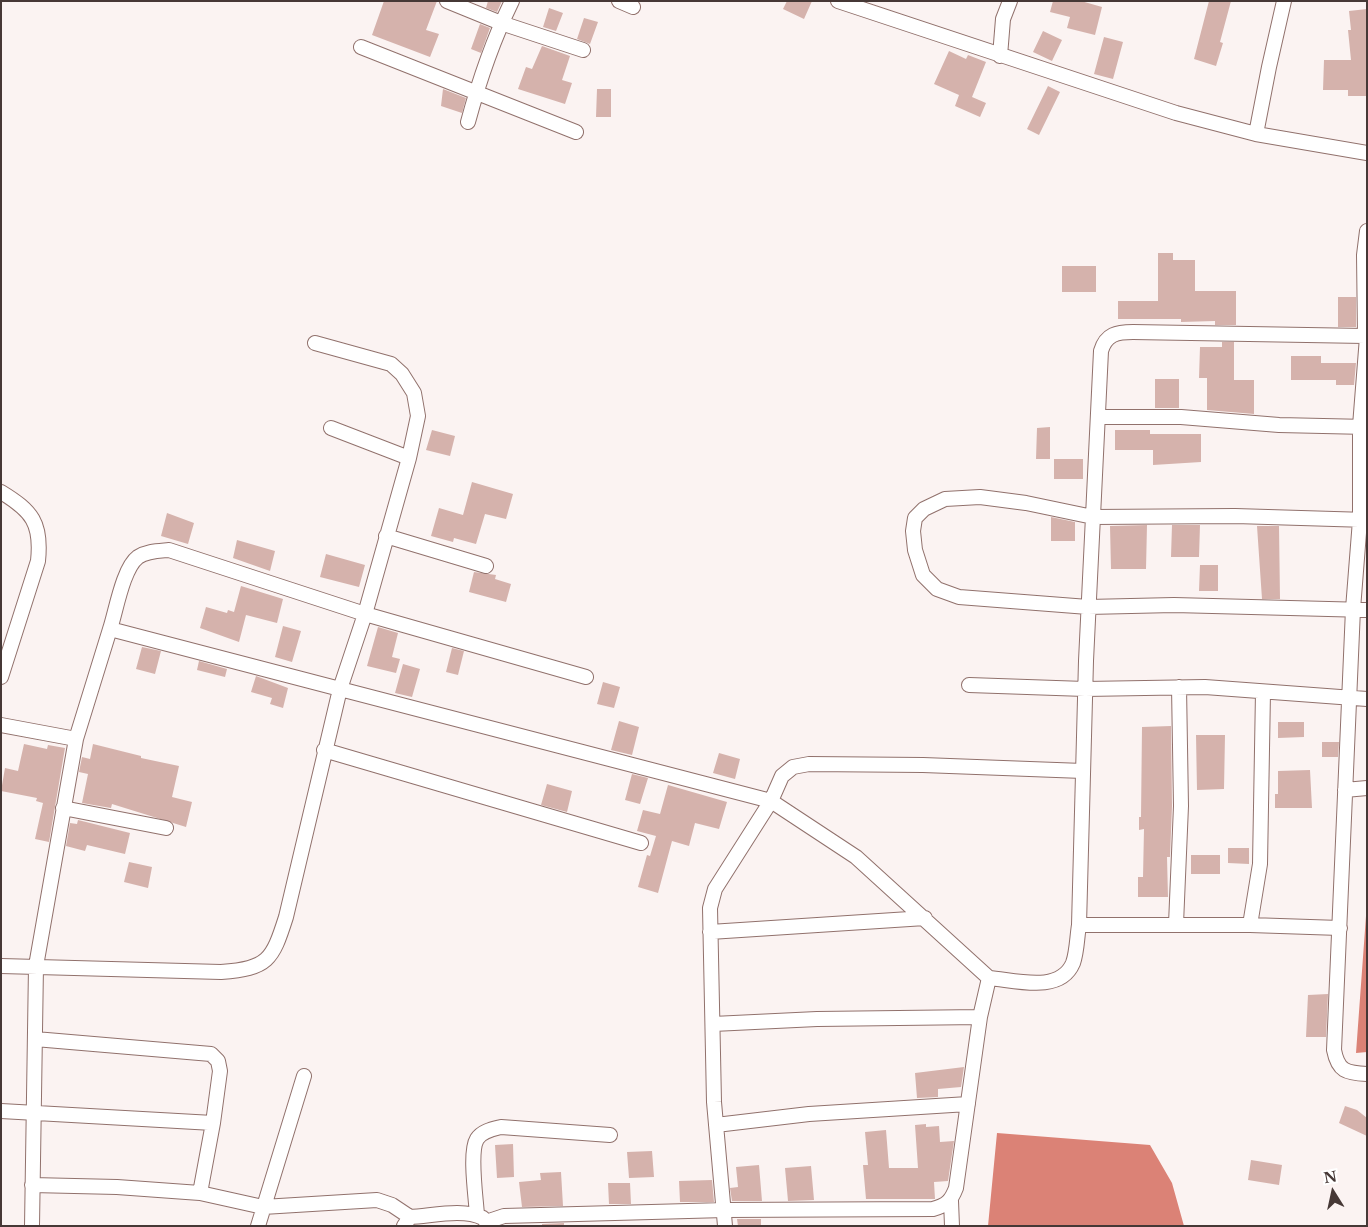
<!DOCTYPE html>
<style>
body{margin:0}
#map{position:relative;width:1368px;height:1227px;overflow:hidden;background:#fbf3f2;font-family:"Libre Baskerville",serif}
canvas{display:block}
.frame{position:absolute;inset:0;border:2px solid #463836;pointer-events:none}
.north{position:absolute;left:1308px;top:1167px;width:50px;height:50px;-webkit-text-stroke:4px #fff;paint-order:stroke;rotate:350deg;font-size:14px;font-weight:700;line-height:20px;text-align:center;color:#463836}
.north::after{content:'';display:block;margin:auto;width:18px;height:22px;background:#463836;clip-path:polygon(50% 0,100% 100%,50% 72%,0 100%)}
</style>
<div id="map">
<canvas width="1368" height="1227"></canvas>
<div class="frame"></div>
<div class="north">N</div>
</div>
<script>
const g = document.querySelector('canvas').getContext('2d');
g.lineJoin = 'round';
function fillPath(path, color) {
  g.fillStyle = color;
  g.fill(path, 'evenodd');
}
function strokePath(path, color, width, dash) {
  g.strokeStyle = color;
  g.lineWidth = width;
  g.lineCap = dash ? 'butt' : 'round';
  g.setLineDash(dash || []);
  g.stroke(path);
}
fillPath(new Path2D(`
 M 1366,916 L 1367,1052 L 1356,1053 Z
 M 997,1133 L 1150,1145 L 1172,1183 L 1184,1226 L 988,1226 Z`), '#db8276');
fillPath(new Path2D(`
 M 384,1 L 437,1 L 426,30 L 439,34 L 430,57 L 372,35 Z
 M 488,1 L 502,1 L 497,12 L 486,8 Z
 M 787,1 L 812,1 L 804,19 L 783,9 Z
 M 1053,1 L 1081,1 L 1102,7 L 1095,35 L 1067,28 L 1070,17 L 1050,12 Z
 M 1209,1 L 1231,1 L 1220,42 L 1223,43 L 1216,66 L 1194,59 Z
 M 549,8 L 563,13 L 556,31 L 543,27 Z
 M 1367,9 L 1367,96 L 1348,96 L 1348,90 L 1323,90 L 1324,60 L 1351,60 L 1348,30 L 1351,30 L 1349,11 Z
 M 584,18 L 598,22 L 590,44 L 577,39 Z
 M 480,24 L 490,28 L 481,53 L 471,49 Z
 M 1043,31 L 1062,40 L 1052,61 L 1033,52 Z
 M 1104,37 L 1123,42 L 1113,79 L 1094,74 Z
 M 542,46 L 570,56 L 562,80 L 572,83 L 565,104 L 518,89 L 526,67 L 532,69 Z
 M 949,51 L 966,59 L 968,55 L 986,62 L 972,97 L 986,103 L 980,117 L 955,106 L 959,95 L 934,84 Z
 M 1048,86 L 1060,92 L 1039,135 L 1027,129 Z
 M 443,89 L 466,98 L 462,113 L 441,106 Z
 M 597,89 L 611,89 L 611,117 L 596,117 Z
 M 1158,253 L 1173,253 L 1173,260 L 1195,260 L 1195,291 L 1236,291 L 1236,325 L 1215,325 L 1215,321 L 1181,322 L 1181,319 L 1118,319 L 1118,301 L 1158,301 Z
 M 1062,266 L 1096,266 L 1096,292 L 1062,292 Z
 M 1338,297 L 1356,297 L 1356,327 L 1338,327 Z
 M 1222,342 L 1234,342 L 1234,380 L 1254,380 L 1254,414 L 1207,410 L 1207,378 L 1199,378 L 1200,347 L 1222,347 Z
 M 1291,356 L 1321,356 L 1321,363 L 1356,363 L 1354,385 L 1336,385 L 1336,380 L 1291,380 Z
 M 1155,379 L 1179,379 L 1179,408 L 1155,408 Z
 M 1050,427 L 1050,459 L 1036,459 L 1037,428 Z
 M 432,430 L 455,436 L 450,456 L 426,450 Z
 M 1115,430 L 1150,430 L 1150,434 L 1201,434 L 1201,462 L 1153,465 L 1153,450 L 1115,450 Z
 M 1054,459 L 1083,459 L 1083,479 L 1054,479 Z
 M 472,482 L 513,494 L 506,519 L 485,514 L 476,544 L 454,538 L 453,542 L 431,536 L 439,508 L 463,515 Z
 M 167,513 L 194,523 L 188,544 L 161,536 Z
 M 1051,517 L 1075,522 L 1075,541 L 1051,541 Z
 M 1147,525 L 1146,569 L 1111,569 L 1110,526 Z
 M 1172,525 L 1200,525 L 1199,557 L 1171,557 Z
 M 1257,526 L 1279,526 L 1280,599 L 1262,599 Z
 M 237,540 L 275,551 L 270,571 L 233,558 Z
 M 326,554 L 365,565 L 359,587 L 320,577 Z
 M 1200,565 L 1218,565 L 1218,591 L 1199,591 Z
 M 474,572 L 496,575 L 495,579 L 511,584 L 506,602 L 469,592 Z
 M 241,586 L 283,599 L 277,623 L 246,615 L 239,642 L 200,628 L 206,607 L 227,613 L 228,610 L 234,612 Z
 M 283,626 L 301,631 L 292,662 L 275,657 Z
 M 378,627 L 398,633 L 392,657 L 400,659 L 396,673 L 367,666 Z
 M 142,647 L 161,651 L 155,674 L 136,669 Z
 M 452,648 L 464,651 L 458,675 L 446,672 Z
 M 199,661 L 227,669 L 225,677 L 197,670 Z
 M 403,664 L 420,669 L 412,697 L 395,693 Z
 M 256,676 L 288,688 L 283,708 L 270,704 L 272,698 L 251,692 Z
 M 603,682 L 620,687 L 614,708 L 597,704 Z
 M 619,721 L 639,727 L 632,755 L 611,750 Z
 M 1278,722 L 1304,722 L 1304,737 L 1278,738 Z
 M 1171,726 L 1172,806 L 1170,857 L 1167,857 L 1168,897 L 1138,897 L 1138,877 L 1143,877 L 1144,829 L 1139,830 L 1139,817 L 1141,817 L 1142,727 Z
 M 1196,735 L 1225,735 L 1224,789 L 1197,790 Z
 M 1322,742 L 1339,742 L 1338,757 L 1322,757 Z
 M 24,744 L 47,749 L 48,745 L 65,748 L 49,842 L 35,839 L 43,803 L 36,801 L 37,798 L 1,791 L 5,768 L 18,771 Z
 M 93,744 L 141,756 L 141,758 L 179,766 L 172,797 L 192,802 L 186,827 L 112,804 L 111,808 L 82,803 L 88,774 L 79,772 L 82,757 L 90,759 Z
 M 719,753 L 740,759 L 735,779 L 713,773 Z
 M 1310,770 L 1312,808 L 1275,808 L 1275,794 L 1278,794 L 1278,771 Z
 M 632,774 L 648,778 L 640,804 L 625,800 Z
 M 547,784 L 572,791 L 567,812 L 541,805 Z
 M 668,785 L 727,802 L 719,829 L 695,823 L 689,846 L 672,841 L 658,893 L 638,887 L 647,855 L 650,856 L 656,836 L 637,831 L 643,810 L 660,814 Z
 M 78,820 L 130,833 L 125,854 L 87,845 L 85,851 L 66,846 L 70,823 L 77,824 Z
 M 1228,848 L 1249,848 L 1249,864 L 1228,863 Z
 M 1191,855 L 1220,855 L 1220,874 L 1191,874 Z
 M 129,862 L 152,867 L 148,888 L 124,882 Z
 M 1328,994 L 1326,1037 L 1306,1037 L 1308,995 Z
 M 964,1067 L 961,1087 L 938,1089 L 938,1097 L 917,1098 L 915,1073 Z
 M 1345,1106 L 1357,1110 L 1367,1118 L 1367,1136 L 1339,1123 Z
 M 926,1124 L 926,1127 L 939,1126 L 940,1142 L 954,1141 L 948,1181 L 934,1182 L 935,1199 L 866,1199 L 863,1165 L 868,1165 L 865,1132 L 886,1130 L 889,1168 L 918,1168 L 915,1125 Z
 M 513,1144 L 514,1177 L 497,1178 L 495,1145 Z
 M 652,1151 L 654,1177 L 629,1178 L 627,1152 Z
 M 1251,1160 L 1282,1165 L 1279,1185 L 1248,1180 Z
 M 759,1165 L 762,1201 L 732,1201 L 730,1188 L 738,1187 L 736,1167 Z
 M 811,1166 L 814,1200 L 788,1201 L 785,1168 Z
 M 561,1172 L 563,1206 L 522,1207 L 519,1182 L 541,1180 L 540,1173 Z
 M 712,1180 L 714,1202 L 680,1202 L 679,1181 Z
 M 608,1183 L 630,1183 L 631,1204 L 609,1204 Z
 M 737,1219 L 761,1219 L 761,1226 L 738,1226 Z
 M 564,1223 L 564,1226 L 542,1226 L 542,1224 Z`), '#d5b2ac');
const minor = new Path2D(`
 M 447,1 L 501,23 L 583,50
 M 619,1 L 633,7
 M 838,1 L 1176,113 L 1256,134 L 1367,153
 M 361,47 L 576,132
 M 1000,56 L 1003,19 L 1010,1
 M 468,122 C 479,81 493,40 512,1
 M 1256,134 L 1269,67 L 1284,1
 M 1367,337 L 1360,426 L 1360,520 L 1353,609 L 1334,1050 C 1338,1071 1346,1073 1367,1074
 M 315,343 L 391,364 L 402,374 L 414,393 L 418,416 L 409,458
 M 1098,417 L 1181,417 L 1279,425 L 1367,427
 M 1,492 C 32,511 42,523 38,561 L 1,677
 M 1367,520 L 1235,516 L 1093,517 L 1026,503 L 980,497 L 945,499 L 924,509 L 915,518 L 913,531 L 915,550 L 923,575 L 937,589 L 959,597 L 1088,607 L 1174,605 L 1367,610
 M 386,536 L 486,566
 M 110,629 C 116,611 123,568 138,557 C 147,551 158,551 169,550 L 365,614 L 409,458 L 331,428
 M 969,685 L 1085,689 L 1205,687 L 1367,699
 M 1,725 L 76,739
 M 324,750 L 641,843
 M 1345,790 L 1367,788
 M 63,808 L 166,828
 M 1176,924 L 1181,806 L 1179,687
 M 1079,925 L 1250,925 L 1340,928
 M 1250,925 L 1260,864 L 1263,692
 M 710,932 L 925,918
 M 1,966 L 221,972 C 268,968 272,961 286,917 L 340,689 L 771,801 L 856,857 L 989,978
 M 713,1024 L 817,1019 L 980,1017
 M 35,1039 L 211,1054 L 218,1061 L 220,1071 L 213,1123 L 200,1193
 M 1,1111 L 213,1123
 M 716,1125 L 809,1114 L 968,1104
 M 32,1185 L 117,1187 L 200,1193 L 263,1207 L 377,1200 L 392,1205 L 410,1217
 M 951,1201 L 952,1226
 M 477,1215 C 476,1198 469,1152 477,1139 C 482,1131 493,1129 501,1127 L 610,1135
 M 32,1226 L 36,966 L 76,739 L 110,629 L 340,689 L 365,614 L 586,677
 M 258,1226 L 304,1076
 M 404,1226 L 410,1217 C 432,1216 463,1208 483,1218
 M 486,1226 L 489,1221 L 504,1216 L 725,1210 L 933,1209 C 947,1205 951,1201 956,1188 L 980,1017 L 989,978 C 1015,980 1060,994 1073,963 C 1077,952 1077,937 1079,925 L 1086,661 L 1101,351 C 1106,334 1117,332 1133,332 L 1365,336 L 1364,255 L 1367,231
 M 725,1226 L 714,1102 L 710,908 L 715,889 L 771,801 L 782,776 L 793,767 L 809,764 L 923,765 L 1083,771`);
strokePath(minor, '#91716c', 16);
strokePath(minor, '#fff', 14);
</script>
